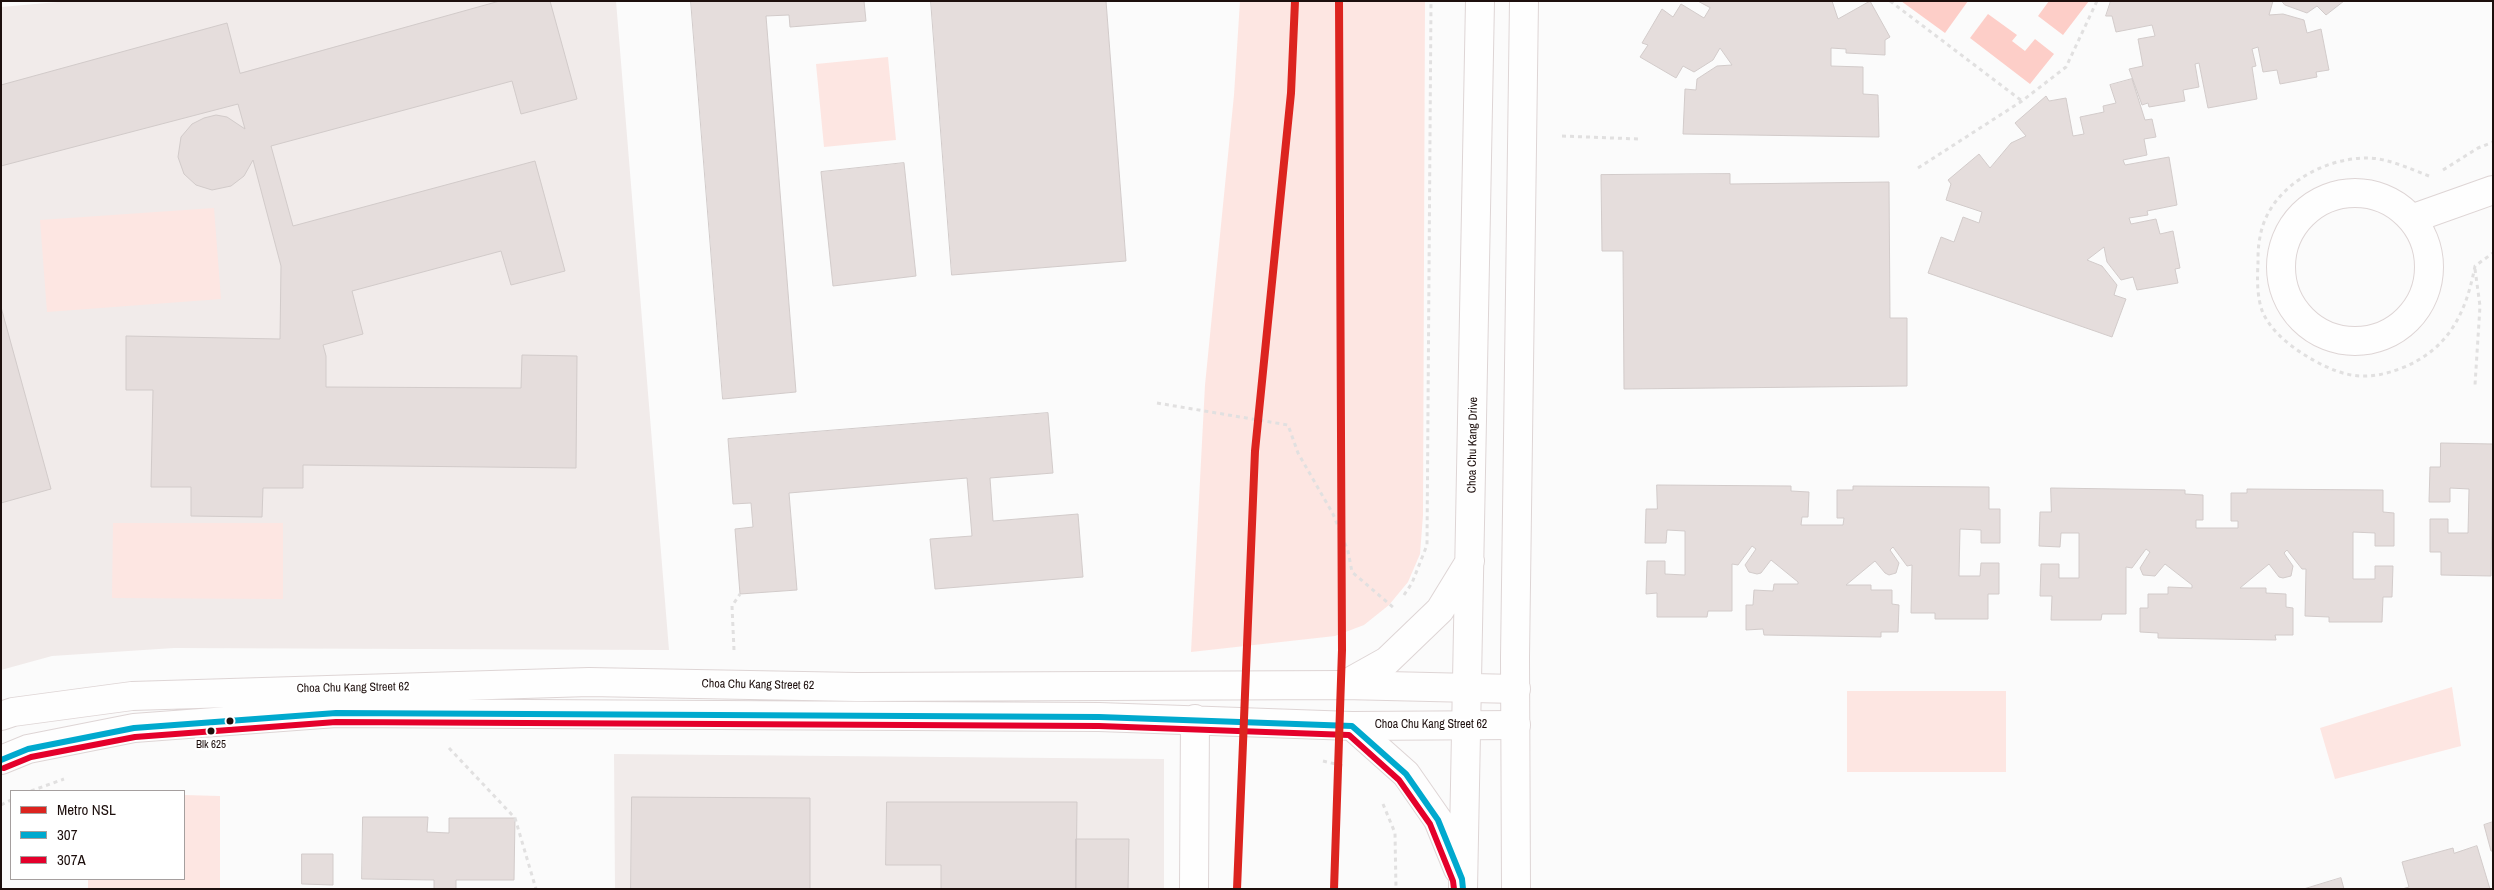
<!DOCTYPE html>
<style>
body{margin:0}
#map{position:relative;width:2494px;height:890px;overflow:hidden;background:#fbfbfb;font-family:"Archivo Narrow",sans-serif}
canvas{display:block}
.frame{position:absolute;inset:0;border:2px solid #1d0f0d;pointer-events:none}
.legend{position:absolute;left:10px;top:790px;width:175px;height:90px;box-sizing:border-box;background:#fff;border:1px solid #a59f9e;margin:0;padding:6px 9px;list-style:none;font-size:15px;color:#1d0f0d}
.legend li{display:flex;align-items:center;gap:10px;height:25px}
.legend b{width:25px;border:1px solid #a59f9e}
</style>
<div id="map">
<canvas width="2494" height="890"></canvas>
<div class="frame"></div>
<ul class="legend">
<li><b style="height:6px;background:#dc241f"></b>Metro NSL</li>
<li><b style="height:6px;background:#00a9ce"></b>307</li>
<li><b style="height:6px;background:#e4002b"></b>307A</li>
</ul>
</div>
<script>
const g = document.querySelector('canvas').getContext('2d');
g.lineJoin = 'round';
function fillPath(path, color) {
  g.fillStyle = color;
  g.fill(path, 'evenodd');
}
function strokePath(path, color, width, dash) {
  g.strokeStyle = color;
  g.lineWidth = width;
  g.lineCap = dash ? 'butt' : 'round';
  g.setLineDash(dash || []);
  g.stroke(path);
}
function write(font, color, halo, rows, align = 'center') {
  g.font = font + ' "Archivo Narrow",sans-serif';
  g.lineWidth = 4.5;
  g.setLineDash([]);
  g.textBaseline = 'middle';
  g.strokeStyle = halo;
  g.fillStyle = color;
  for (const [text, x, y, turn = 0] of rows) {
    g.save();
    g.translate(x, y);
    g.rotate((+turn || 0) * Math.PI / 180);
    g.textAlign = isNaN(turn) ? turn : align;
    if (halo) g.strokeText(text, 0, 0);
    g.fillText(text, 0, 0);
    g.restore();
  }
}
fillPath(new Path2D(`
 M 69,1 L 616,1 L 669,650 L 174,648 L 52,656 L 1,670 L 1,7 Z
 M 614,754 L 1164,759 L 1164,889 L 615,889 Z`), '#f1ebea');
fillPath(new Path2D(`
 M 1240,1 L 1425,1 L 1423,515 L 1420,554 L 1408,582 L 1389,605 L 1364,625 L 1335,636 L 1191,652 L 1205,385 L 1234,95 Z
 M 888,57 L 896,140 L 824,147 L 816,64 Z
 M 214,208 L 221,299 L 47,312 L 40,220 Z
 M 113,523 L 283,523 L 283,599 L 112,598 Z
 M 2452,687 L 2461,746 L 2335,779 L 2320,728 Z
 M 1847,691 L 2006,691 L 2006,772 L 1847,772 Z
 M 184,795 L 220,796 L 220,889 L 88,889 L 88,879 L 184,879 Z`), '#fde6e2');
fillPath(new Path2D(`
 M 1901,1 L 1968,1 L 1945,33 Z
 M 2049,1 L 2089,1 L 2063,35 L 2038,16 Z
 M 1988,14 L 2017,35 L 2012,41 L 2025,51 L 2035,39 L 2054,54 L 2030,84 L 1970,38 Z`), '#fdcec8');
const building = new Path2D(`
 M 500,1 L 550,1 L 577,99 L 521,114 L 512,81 L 271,146 L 293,226 L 535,161 L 565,271 L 511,285 L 501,251 L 352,291 L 363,334 L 323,345 L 326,356 L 326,387 L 521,388 L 522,355 L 577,356 L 576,468 L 303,465 L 303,488 L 263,488 L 262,517 L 191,516 L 191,487 L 151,487 L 153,390 L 126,390 L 126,336 L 280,339 L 281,266 L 253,160 L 244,176 L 231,186 L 212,190 L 196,185 L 184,174 L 178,157 L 181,137 L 192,124 L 204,118 L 216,115 L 227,117 L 245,129 L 238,104 L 1,166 L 1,85 L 227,23 L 240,73 Z
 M 691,1 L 864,1 L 866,21 L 790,27 L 789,15 L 766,16 L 796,392 L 723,399 Z
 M 931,1 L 1106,1 L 1126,261 L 952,275 Z
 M 1698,1 L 1832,1 L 1838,19 L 1870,1 L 1890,37 L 1885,40 L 1885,55 L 1846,53 L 1846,49 L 1831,48 L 1831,66 L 1863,67 L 1863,94 L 1878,95 L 1879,137 L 1683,134 L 1685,89 L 1696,90 L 1697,79 L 1717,66 L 1732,65 L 1720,48 L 1713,60 L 1694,72 L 1683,66 L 1676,78 L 1640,57 L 1648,45 L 1642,43 L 1662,9 L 1673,17 L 1681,4 L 1704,18 L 1710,8 Z
 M 2111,1 L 2273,1 L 2269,15 L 2283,14 L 2304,20 L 2307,33 L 2321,29 L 2329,70 L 2316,72 L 2317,77 L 2280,84 L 2277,70 L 2263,72 L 2258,47 L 2252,49 L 2256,66 L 2252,67 L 2257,99 L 2208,108 L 2199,63 L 2195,64 L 2199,87 L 2183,90 L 2185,101 L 2149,107 L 2148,103 L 2142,105 L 2129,69 L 2143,66 L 2138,39 L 2155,36 L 2152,25 L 2116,32 L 2112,16 L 2106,16 Z
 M 2282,1 L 2344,1 L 2326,15 L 2317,6 L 2307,13 L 2285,5 Z
 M 2132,79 L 2145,120 L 2152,119 L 2156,137 L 2144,139 L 2147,155 L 2123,160 L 2125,165 L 2169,157 L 2177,205 L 2147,211 L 2148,215 L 2129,218 L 2131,224 L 2156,219 L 2160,234 L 2173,231 L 2180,268 L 2175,269 L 2178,283 L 2137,290 L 2133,277 L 2121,280 L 2107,262 L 2104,247 L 2087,260 L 2102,266 L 2117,285 L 2114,295 L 2126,299 L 2112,337 L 1928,273 L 1941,237 L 1954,242 L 1963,217 L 1979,223 L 1982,212 L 1946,200 L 1951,184 L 1948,180 L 1979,154 L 1990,168 L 2011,143 L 2026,136 L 2015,123 L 2046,96 L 2049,101 L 2066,98 L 2073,136 L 2084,134 L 2080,117 L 2104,112 L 2103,106 L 2116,103 L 2110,85 Z
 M 904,163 L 916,276 L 833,286 L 821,172 Z
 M 1730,174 L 1730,184 L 1889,182 L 1890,318 L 1907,318 L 1907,386 L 1624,389 L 1623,251 L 1602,251 L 1601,175 Z
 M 1,307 L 51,489 L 1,503 Z
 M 1048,413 L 1053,473 L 990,478 L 993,521 L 1078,514 L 1083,577 L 935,589 L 930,539 L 972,536 L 967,478 L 789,493 L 797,590 L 740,594 L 735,529 L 753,527 L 751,503 L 733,504 L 728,439 Z
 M 2441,443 L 2493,444 L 2491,576 L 2441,575 L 2441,552 L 2430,552 L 2430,519 L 2448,519 L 2448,533 L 2468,533 L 2469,489 L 2450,488 L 2450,502 L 2429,502 L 2430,467 L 2440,467 Z
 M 1657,485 L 1791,486 L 1791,491 L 1809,492 L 1808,517 L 1802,517 L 1801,525 L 1843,525 L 1844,518 L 1837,518 L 1837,490 L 1853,490 L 1853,486 L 1989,487 L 1989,509 L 2000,509 L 2000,543 L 1981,543 L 1981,530 L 1960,529 L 1959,576 L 1980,576 L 1981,563 L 1999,563 L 1999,594 L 1988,594 L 1988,619 L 1935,619 L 1935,613 L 1911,613 L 1912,565 L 1907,566 L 1893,547 L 1890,550 L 1899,563 L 1896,573 L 1889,575 L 1885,573 L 1875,561 L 1846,585 L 1871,585 L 1871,590 L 1892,590 L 1892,604 L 1899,605 L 1898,632 L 1881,632 L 1881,637 L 1764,635 L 1763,629 L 1746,630 L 1746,605 L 1753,605 L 1754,590 L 1773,591 L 1774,584 L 1798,584 L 1798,582 L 1771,560 L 1761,573 L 1757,574 L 1749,572 L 1745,565 L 1756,549 L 1752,546 L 1738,565 L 1732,564 L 1732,611 L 1708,611 L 1707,617 L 1657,617 L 1657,593 L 1646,594 L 1647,561 L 1665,561 L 1665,574 L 1685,575 L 1685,531 L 1667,530 L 1666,543 L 1645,543 L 1646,509 L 1657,509 Z
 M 2051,488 L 2185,490 L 2185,494 L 2203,495 L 2203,520 L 2196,520 L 2196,528 L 2238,528 L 2238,521 L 2231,521 L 2231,493 L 2247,493 L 2247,489 L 2383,490 L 2383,512 L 2394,513 L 2394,546 L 2375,546 L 2375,533 L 2353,532 L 2353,579 L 2375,579 L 2375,566 L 2393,566 L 2392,597 L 2383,597 L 2382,622 L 2329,622 L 2329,617 L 2305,616 L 2306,569 L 2302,569 L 2287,550 L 2284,553 L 2293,566 L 2291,576 L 2283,578 L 2279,577 L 2269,564 L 2240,588 L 2266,588 L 2266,593 L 2286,594 L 2286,607 L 2293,608 L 2293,635 L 2275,635 L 2276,640 L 2158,638 L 2158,633 L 2140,632 L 2140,608 L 2148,608 L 2148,594 L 2168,594 L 2168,587 L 2192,588 L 2192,585 L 2165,564 L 2155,576 L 2143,575 L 2140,568 L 2150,552 L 2146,549 L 2132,568 L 2126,567 L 2126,614 L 2102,614 L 2101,620 L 2051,620 L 2052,596 L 2040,596 L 2041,564 L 2059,564 L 2059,578 L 2079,578 L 2079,533 L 2061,533 L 2060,547 L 2039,546 L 2040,512 L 2051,512 Z
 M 632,797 L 810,798 L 810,889 L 631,889 Z
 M 887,802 L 1077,802 L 1076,889 L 941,889 L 941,865 L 886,865 Z
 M 363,817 L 428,817 L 427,832 L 449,833 L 449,818 L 515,818 L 514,880 L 456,880 L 456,889 L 434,889 L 434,880 L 362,879 Z
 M 2493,822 L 2493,851 L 2491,851 L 2484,825 Z
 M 1076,839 L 1129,839 L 1128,889 L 1076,889 Z
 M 2477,846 L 2490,889 L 2402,889 L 2409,887 L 2402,862 L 2453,848 L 2454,853 Z
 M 302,854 L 333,854 L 333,885 L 302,884 Z
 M 2341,878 L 2344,889 L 2304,889 Z`);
fillPath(building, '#e5dddc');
strokePath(building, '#d2cbca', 1);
const minor = new Path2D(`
 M2281 267a74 74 0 1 1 148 0a74 74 0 1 1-148 0Z
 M 2414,218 L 2493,190
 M 1,716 L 13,712 L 132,696 L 589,682 L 857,687 L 1344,685 L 1516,689
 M 1,760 L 28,749 L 134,728 L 336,713 L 1099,717 L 1352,726 L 1516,725
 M 1194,889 L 1195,719`);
const major = new Path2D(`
 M 1344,685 L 1387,661 L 1440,610 L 1470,561
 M 1352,726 L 1406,774 L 1438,820 L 1458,869
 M 1463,889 L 1480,1
 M 1516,889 L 1515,657 L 1524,1`);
strokePath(minor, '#ded5d5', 30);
strokePath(major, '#ded5d5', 30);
strokePath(new Path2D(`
 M 1890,1 L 2022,101
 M 1562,136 L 1638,139
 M 1918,168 L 2022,101 L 2066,67 L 2097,1
 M 2443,170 L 2478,148 L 2493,142
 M 2429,176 C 2410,169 2388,158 2367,158 C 2321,158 2268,189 2260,237 C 2258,246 2258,255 2258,264 C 2257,278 2257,299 2263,313 C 2273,334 2295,350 2315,361 C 2346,378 2368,381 2402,368 C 2449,349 2466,313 2475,266 L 2493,253
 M 2475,269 L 2480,306 L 2475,385
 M 1157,403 L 1288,425 L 1298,453 L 1333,514 L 1348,551 L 1352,572 L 1394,608
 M 1404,595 L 1412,583 L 1427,545 L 1431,1
 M 734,650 L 732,606 L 740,594
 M 449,748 L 515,818 L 536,889
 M 1323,761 L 1344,766
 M 31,791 L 64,779
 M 1383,804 L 1395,833 L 1396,889
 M 1,805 L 11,800`), '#e1e0e0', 3, [4, 4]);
strokePath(minor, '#fefefe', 28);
strokePath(major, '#fefefe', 28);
strokePath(new Path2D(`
 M 1,760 L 28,749 L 134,728 L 336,713 L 1099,717 L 1352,726 L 1406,774 L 1438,820 L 1462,879 L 1463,889`), '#00a9ce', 6);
strokePath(new Path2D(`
 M 4,768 L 31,757 L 135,737 L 336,722 L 1099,726 L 1349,735 L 1399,780 L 1430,824 L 1453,881 L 1454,889`), '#e4002b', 6);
strokePath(new Path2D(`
 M 1237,889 L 1255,451 L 1291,93 L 1295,1
 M 1334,889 L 1342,650 L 1339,1`), '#dc241f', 8);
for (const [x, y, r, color] of [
 [230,721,4.5,"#1d0f0d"],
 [211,731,4.5,"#1d0f0d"]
]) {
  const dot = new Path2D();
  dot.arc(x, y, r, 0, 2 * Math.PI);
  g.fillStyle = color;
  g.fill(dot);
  strokePath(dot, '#fff', 2);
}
write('11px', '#1d0f0d', '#fff', [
 ["Blk 625",211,745]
]);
write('12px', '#1d0f0d', '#fff', [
 ["Choa Chu Kang Drive",1473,445,-89],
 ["Choa Chu Kang Street 62",758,685,1],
 ["Choa Chu Kang Street 62",353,688,-1],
 ["Choa Chu Kang Street 62",1431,725]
]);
</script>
